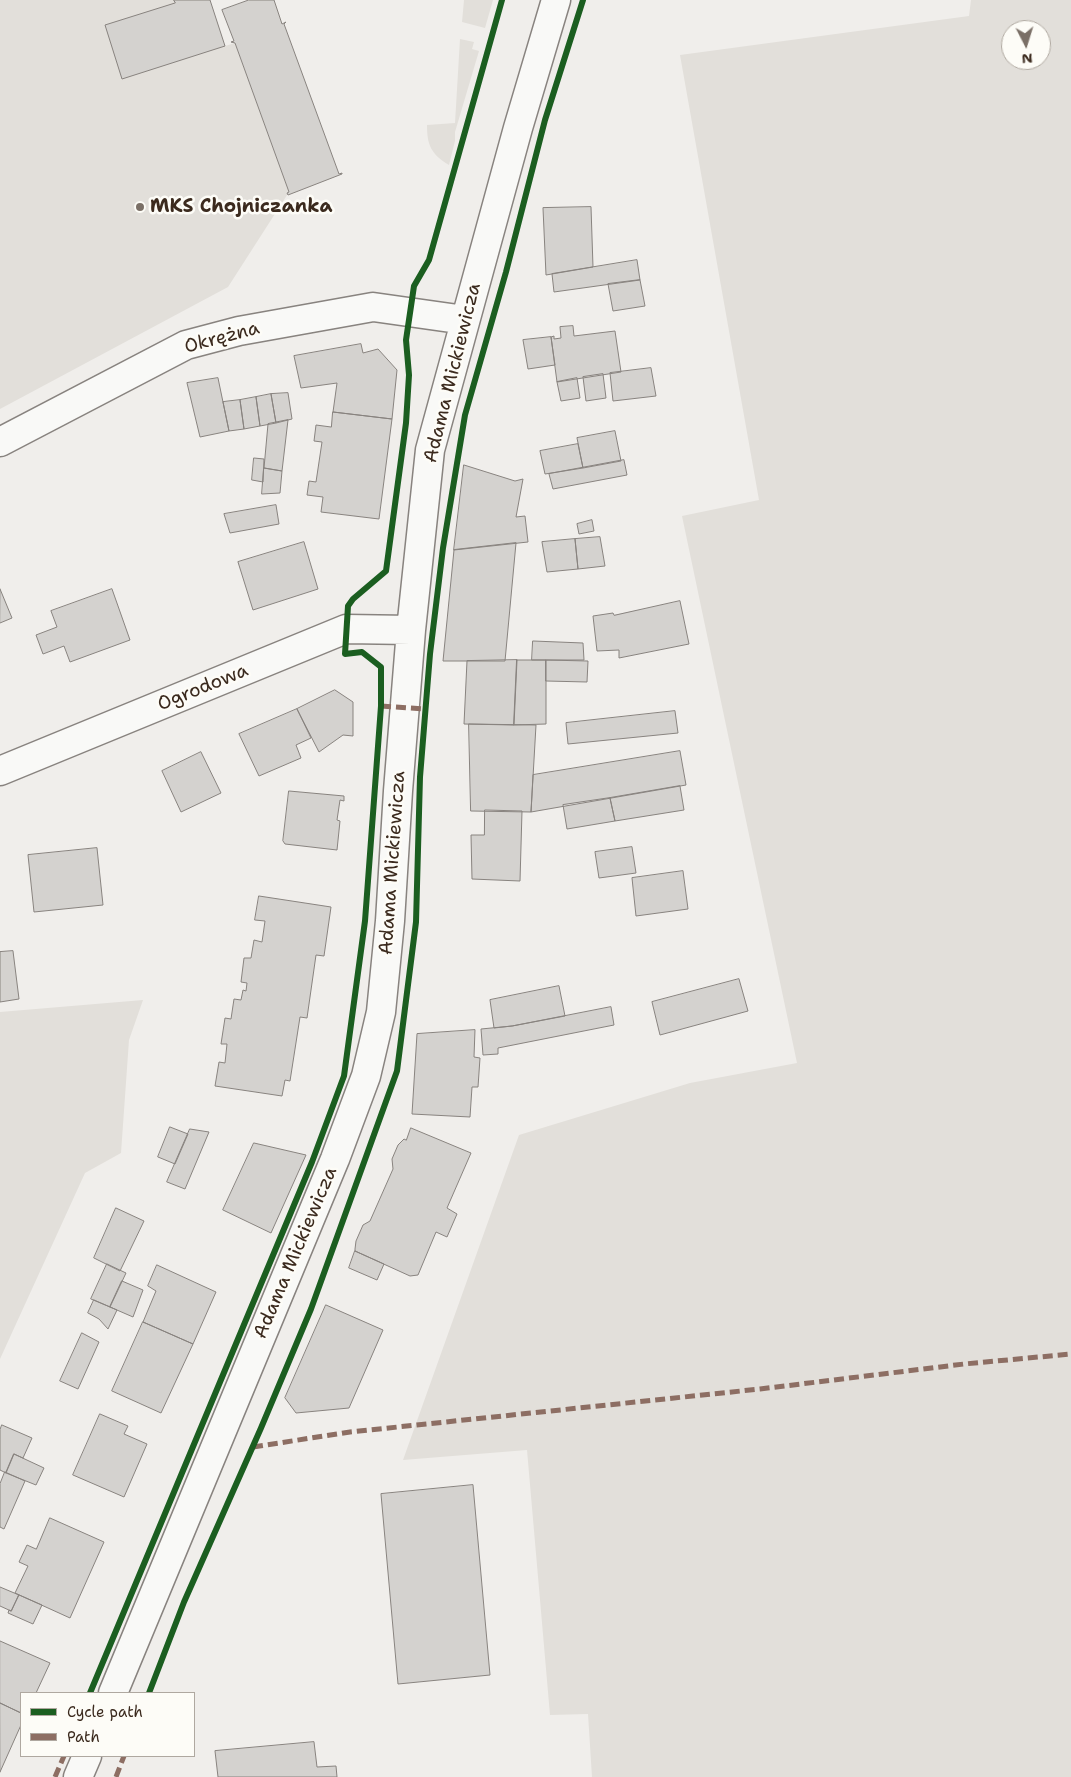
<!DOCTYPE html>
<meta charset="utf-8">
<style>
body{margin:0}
#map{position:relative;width:1071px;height:1777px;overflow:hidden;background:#f0eeeb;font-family:"Shantell Sans",sans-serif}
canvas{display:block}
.legend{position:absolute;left:20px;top:1692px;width:175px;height:65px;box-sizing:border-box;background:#fdfcf7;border:1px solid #afa8a0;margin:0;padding:6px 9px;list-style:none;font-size:15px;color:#3b2a1e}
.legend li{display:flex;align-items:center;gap:10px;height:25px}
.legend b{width:25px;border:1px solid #afa8a0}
.north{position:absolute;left:1001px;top:20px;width:50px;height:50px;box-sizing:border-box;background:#fdfcf7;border:1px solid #afa8a0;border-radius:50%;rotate:175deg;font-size:14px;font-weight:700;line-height:20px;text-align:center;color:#3b2a1e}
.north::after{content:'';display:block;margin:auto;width:18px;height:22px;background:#7a6f66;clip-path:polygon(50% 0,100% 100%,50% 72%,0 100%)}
</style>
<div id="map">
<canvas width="1071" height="1777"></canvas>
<ul class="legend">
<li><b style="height:6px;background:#1b5e20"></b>Cycle path</li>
<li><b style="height:6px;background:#8d6e63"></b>Path</li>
</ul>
<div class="north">N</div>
</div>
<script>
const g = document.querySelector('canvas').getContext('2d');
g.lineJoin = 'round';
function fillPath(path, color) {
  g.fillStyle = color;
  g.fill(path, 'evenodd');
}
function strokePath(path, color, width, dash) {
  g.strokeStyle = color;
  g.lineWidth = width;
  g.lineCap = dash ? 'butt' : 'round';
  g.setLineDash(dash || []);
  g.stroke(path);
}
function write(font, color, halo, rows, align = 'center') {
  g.font = font + ' "Shantell Sans",sans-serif';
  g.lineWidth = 5;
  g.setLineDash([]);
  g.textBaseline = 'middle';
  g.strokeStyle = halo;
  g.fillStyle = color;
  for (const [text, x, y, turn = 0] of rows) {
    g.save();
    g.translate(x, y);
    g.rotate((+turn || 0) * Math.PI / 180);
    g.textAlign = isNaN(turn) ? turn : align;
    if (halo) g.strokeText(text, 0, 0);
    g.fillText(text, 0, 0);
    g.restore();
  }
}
fillPath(new Path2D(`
 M 0,0 L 210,0 L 225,46 L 235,43 L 289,192 L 228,287 L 0,409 Z
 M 464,0 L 493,0 L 485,28 L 462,22 Z
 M 971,0 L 1071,0 L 1071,1777 L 592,1777 L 588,1714 L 550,1715 L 527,1450 L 403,1460 L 519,1135 L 690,1083 L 797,1063 L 682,516 L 759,500 L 680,55 L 969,16 ZM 1011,30 L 1041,30 L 1041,60 L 1011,60 Z
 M 460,39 L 474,42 L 472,49 L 479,51 L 455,132 L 455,141 L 449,165 C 431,154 427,145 427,125 L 455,123 Z
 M 143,1000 L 129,1040 L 121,1153 L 85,1173 L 0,1359 L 0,1012 Z`), '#e2dfda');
const building = new Path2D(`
 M 174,0 L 210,0 L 225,46 L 122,79 L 105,25 L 175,3 Z
 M 249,0 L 274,0 L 282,24 L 286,22 L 284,24 L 339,174 L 342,173 L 342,174 L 288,195 L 287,193 L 289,192 L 235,43 L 231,42 L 234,41 L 222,10 Z
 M 591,207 L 593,267 L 546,275 L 543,208 Z
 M 637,260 L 640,280 L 554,292 L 552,274 Z
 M 640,280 L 645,306 L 613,311 L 608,284 Z
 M 573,326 L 574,336 L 615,331 L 621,372 L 557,382 L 551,337 L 554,336 L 554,339 L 561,338 L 560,327 Z
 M 551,337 L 555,365 L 528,369 L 523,340 Z
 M 361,344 L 363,353 L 378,349 L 397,370 L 392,419 L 333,412 L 337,383 L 301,388 L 294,356 Z
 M 651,368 L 656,396 L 613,401 L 610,373 Z
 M 603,374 L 606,398 L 586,401 L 583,377 Z
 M 218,378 L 229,431 L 200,437 L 187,383 Z
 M 577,378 L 580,398 L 561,401 L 557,382 Z
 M 288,393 L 292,419 L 276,423 L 271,394 Z
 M 271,394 L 276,423 L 260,426 L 256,397 Z
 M 256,397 L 260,426 L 244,429 L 240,400 Z
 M 240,400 L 244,429 L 229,431 L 223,402 Z
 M 333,412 L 392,419 L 379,519 L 321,512 L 323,497 L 307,495 L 309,481 L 316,482 L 322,442 L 314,441 L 316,425 L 331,427 Z
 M 288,420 L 282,471 L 264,468 L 268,424 Z
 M 615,431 L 621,461 L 583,468 L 577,438 Z
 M 578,444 L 583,468 L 545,474 L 540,451 Z
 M 254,458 L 264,459 L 263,482 L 252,480 Z
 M 624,460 L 627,475 L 553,489 L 549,474 Z
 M 464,465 L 515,481 L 523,479 L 516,517 L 525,516 L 528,542 L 454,550 Z
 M 264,468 L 282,471 L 280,493 L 262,494 Z
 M 276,505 L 279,524 L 230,533 L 224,514 Z
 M 592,520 L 594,531 L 579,534 L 577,524 Z
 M 600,537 L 605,566 L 578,569 L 575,539 Z
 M 575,539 L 578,569 L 547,572 L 542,542 Z
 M 304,542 L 318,589 L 253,610 L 238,562 Z
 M 516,543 L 505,661 L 443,661 L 454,550 Z
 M 0,589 L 12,618 L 0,623 Z
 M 112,589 L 130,640 L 70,662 L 64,646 L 43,654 L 36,635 L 57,627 L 51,611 Z
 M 680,601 L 689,644 L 619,658 L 619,650 L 597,651 L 593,616 L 613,613 L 614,615 Z
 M 533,641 L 583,643 L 584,660 L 532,660 Z
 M 517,660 L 546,660 L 546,724 L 514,725 Z
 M 517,660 L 514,725 L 464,724 L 467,661 Z
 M 546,660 L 588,661 L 587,682 L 546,681 Z
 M 335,690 L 353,702 L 353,736 L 343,735 L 319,752 L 297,709 Z
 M 297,709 L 311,738 L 296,745 L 301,758 L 259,776 L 239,734 Z
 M 675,711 L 678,733 L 568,744 L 566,723 Z
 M 469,724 L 536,725 L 531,812 L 471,811 Z
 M 680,751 L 686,785 L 531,812 L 533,775 Z
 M 201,752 L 221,793 L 181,812 L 162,771 Z
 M 680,786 L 684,810 L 615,821 L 610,798 Z
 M 289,791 L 344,796 L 344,801 L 340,800 L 337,820 L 340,821 L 337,850 L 285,844 L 283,841 Z
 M 610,798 L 615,821 L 567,829 L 563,805 Z
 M 485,810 L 522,811 L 520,881 L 472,879 L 471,835 L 484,835 Z
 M 632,847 L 636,873 L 599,878 L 595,852 Z
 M 97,848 L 103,905 L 34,912 L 28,855 Z
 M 683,871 L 688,909 L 636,916 L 632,878 Z
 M 259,896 L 331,907 L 324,956 L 316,955 L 307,1018 L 300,1017 L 290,1081 L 285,1080 L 282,1096 L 215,1086 L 219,1062 L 225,1063 L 227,1044 L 221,1044 L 225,1018 L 231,1019 L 234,999 L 241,1000 L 243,990 L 246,991 L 247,983 L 241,982 L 244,958 L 251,958 L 254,940 L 262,942 L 265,921 L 255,920 Z
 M 13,951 L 19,999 L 0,1002 L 0,952 Z
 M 739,979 L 748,1011 L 660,1035 L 652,1002 Z
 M 559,986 L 565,1016 L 512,1026 L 494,1028 L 490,1000 Z
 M 611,1007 L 614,1025 L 498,1048 L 498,1054 L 483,1055 L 481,1029 L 512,1026 Z
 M 475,1030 L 474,1057 L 480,1058 L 478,1087 L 472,1087 L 470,1117 L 412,1114 L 417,1034 Z
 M 170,1127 L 188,1134 L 175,1164 L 158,1157 Z
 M 411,1128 L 471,1153 L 447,1208 L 457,1214 L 447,1237 L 436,1232 L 418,1275 L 410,1276 L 355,1251 L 355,1249 L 356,1241 L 363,1225 L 370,1221 L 393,1169 L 392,1159 L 398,1145 L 404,1139 L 406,1140 Z
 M 190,1129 L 209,1132 L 185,1189 L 167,1182 Z
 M 254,1143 L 306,1155 L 271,1233 L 223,1210 Z
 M 116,1208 L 144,1221 L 120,1271 L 94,1258 Z
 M 355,1251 L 384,1264 L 377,1280 L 349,1268 Z
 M 107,1264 L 126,1273 L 110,1307 L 91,1299 Z
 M 157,1265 L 216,1292 L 193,1344 L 143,1322 L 156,1291 L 148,1286 Z
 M 122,1281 L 143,1290 L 133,1317 L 110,1307 Z
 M 94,1300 L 117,1310 L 108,1329 L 99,1319 L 88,1313 Z
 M 326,1305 L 383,1330 L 349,1408 L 296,1413 L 285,1398 Z
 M 143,1322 L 193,1344 L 161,1413 L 112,1391 Z
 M 82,1333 L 99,1342 L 78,1389 L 60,1381 Z
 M 100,1414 L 128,1426 L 124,1434 L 147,1444 L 124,1497 L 73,1475 Z
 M 2,1425 L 32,1438 L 23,1458 L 14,1454 L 6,1473 L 0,1470 L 0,1430 Z
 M 14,1454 L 44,1468 L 36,1485 L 6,1473 Z
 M 5,1472 L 25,1481 L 4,1529 L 0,1527 L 0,1484 Z
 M 473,1485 L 490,1675 L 398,1684 L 381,1494 Z
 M 50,1518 L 104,1542 L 70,1618 L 15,1593 L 28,1566 L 19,1562 L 27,1545 L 36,1549 Z
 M 0,1587 L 19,1595 L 11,1611 L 0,1606 Z
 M 19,1595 L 42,1605 L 33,1624 L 8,1613 L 9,1610 L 11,1611 Z
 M 0,1641 L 50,1663 L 36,1693 L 21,1693 L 21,1713 L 0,1703 Z
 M 0,1703 L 21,1713 L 21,1725 L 0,1772 Z
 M 314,1742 L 317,1767 L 336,1766 L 337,1777 L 218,1777 L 215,1751 Z`);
fillPath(building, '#d4d2cf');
strokePath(building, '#88837f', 1);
const minor = new Path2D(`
 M 0,442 L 186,345 L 239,331 L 373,307 L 465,320
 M 0,771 L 346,629 L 411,630
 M 113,1693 L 335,1159 L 366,1076 L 381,1012 L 390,921 L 398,791 L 411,630 L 430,450 L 518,128 L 556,0
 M 78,1777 L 87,1756`);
strokePath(minor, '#88837f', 31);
strokePath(minor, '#f9f9f7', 28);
strokePath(new Path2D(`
 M 381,706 L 425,709
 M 253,1447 L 350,1432 L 760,1389 L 964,1364 L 1071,1354
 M 55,1777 L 64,1756
 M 116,1777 L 124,1756`), '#8d6e63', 5, [10, 5]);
strokePath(new Path2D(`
 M 90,1693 L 312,1162 L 344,1076 L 365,921 L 381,706 L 381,667 L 362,652 L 345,654 L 348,606 L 353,599 L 386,571 L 406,423 L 409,375 L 406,340 L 414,286 L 429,260 L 502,0
 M 149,1693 L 184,1602 L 261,1428 L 311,1309 L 397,1071 L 416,922 L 420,777 L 430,654 L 443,548 L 465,415 L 506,272 L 545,120 L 583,0`), '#1b5e20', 6);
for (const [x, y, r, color] of [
 [140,207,5,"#7a6f66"]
]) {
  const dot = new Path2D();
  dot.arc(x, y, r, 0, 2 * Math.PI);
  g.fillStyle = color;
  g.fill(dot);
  strokePath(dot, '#fdfcf7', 2);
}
write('bold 19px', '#3b2a1e', '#fdfcf7', [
 ["MKS Chojniczanka",150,207]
], 'left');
write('19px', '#3b2a1e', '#fdfcf7', [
 ["Okrężna",222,338,-15],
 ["Adama Mickiewicza",453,373,-76],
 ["Ogrodowa",203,688,-22],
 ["Adama Mickiewicza",393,863,-86],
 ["Adama Mickiewicza",296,1253,-67]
]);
</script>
